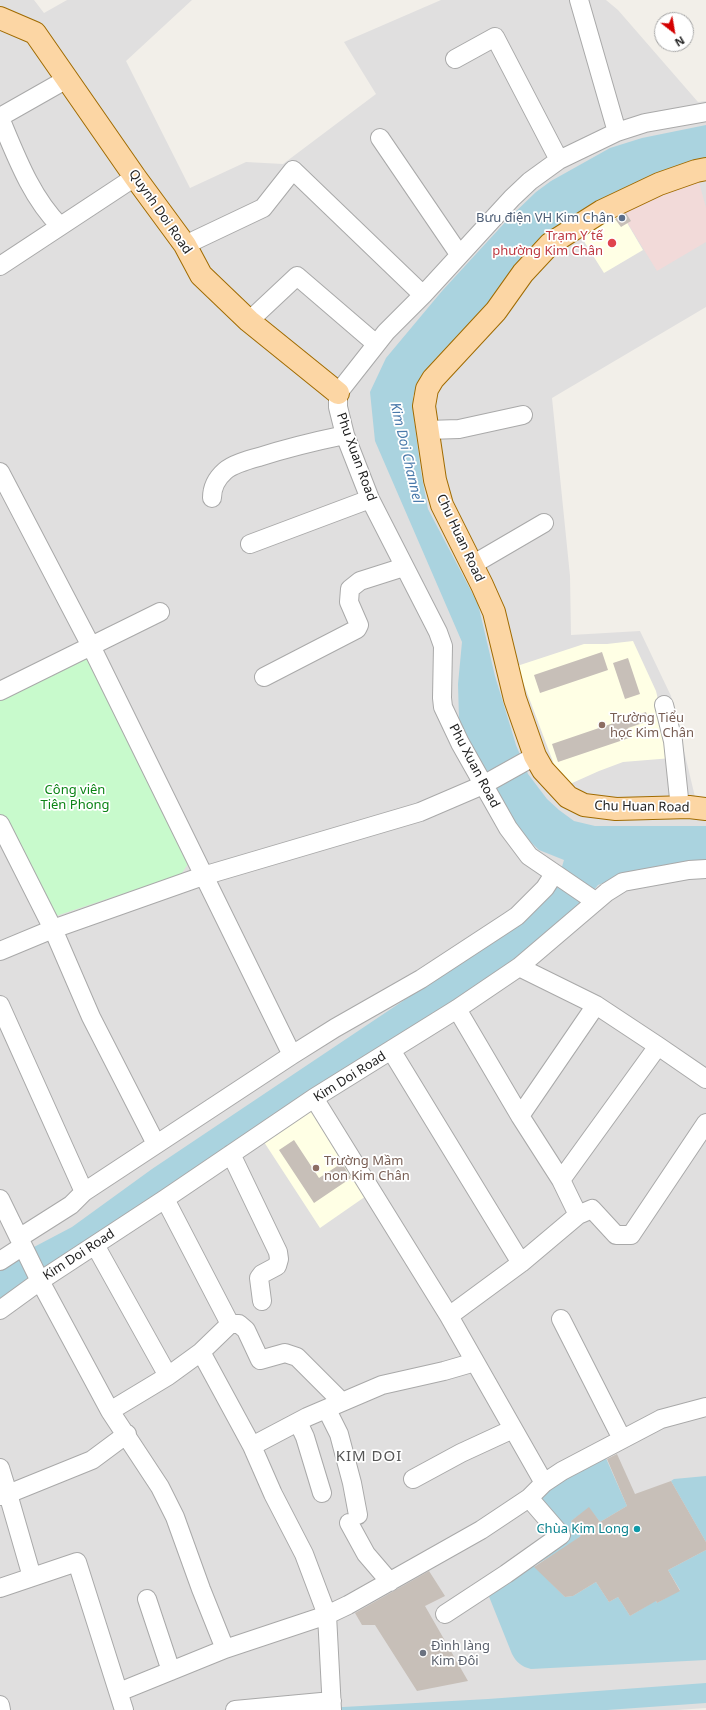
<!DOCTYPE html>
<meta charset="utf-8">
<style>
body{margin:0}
#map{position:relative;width:706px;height:1710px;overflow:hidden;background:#f2efe9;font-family:"Noto Sans",sans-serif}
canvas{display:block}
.north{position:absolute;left:654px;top:12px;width:40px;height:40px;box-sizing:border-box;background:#fff;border:1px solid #a7a7a7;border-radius:50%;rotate:149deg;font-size:11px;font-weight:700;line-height:16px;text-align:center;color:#222}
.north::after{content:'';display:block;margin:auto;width:14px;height:18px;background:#d40000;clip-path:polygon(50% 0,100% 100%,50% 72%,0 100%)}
</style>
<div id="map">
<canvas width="706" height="1710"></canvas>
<div class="north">N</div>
</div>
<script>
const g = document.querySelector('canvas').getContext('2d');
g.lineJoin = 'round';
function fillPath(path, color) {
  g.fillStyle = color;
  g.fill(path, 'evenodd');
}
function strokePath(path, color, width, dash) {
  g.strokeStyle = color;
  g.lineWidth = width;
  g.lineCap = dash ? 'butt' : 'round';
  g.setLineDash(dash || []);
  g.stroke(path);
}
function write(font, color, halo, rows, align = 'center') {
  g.font = font + ' "Noto Sans",sans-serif';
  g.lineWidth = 3.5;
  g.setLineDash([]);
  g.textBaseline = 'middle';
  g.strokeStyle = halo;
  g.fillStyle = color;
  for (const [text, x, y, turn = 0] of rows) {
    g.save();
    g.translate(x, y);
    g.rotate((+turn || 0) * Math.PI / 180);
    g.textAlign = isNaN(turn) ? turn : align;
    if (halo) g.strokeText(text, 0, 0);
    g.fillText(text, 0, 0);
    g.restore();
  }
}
fillPath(new Path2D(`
 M 0,0 L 34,0 L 44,13 L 67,0 L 192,0 L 126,61 L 190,188 L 246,162 L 283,164 L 376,94 L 344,42 L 441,0 L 606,0 L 618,10 L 698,102 L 706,101 L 706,307 L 552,398 L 570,576 L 571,635 L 640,631 L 671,696 L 695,797 L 706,798 L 706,1708 L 677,1710 L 0,1710 Z`), '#e0dfdf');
fillPath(new Path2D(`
 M 696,171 L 706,208 L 706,242 L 657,271 L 616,204 Z`), '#f2dad9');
fillPath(new Path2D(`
 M 616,204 L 643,250 L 604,273 L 575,227 Z
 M 633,641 L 656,691 L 672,758 L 623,762 L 599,771 L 570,784 L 561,776 L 555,767 L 517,666 L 584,644 L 607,644 Z
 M 312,1108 L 369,1194 L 320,1228 L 264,1142 Z`), '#ffffe5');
fillPath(new Path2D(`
 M 86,657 L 91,660 L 188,864 L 182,873 L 176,876 L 53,917 L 0,815 L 0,697 Z`), '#c8facc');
fillPath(new Path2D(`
 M 706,125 L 706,163 L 595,207 L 422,379 L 413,396 L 414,419 L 421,472 L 428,509 L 478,604 L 495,676 L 516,745 L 528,774 L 547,799 L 559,810 L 574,821 L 595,826 L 706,826 L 706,860 L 637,870 L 598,885 L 580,907 L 517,958 L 0,1303 L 0,1271 L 34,1247 L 72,1227 L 152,1169 L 488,944 L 557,883 L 564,860 L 539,850 L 513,825 L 480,766 L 459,719 L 458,684 L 462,642 L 375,441 L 370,392 L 386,358 L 442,291 L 509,218 L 536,192 L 551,181 L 610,148 L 642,138 Z
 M 605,1456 L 627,1506 L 600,1522 L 589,1508 L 571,1521 L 581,1536 L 565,1548 L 534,1566 L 565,1597 L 573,1596 L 596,1582 L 609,1602 L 618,1597 L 630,1616 L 650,1604 L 644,1581 L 657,1603 L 680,1590 L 668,1570 L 706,1550 L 706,1660 L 531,1669 C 522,1667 516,1662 512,1654 L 486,1589 L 556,1539 L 526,1505 L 549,1486 Z
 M 706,1476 L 706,1542 L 671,1481 L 674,1479 Z
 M 706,1683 L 706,1703 L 607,1710 L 289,1710 L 488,1699 Z`), '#aad3df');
fillPath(new Path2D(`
 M 626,213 L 631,221 L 621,227 L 615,219 Z
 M 602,652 L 608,670 L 540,693 L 534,675 Z
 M 628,658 L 640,694 L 625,699 L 613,663 Z
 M 646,712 L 649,721 L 628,728 L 632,737 L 558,762 L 552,744 Z
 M 294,1140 L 319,1178 L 342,1163 L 351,1178 L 314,1203 L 279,1150 Z
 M 617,1454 L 635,1494 L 671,1481 L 706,1542 L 706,1550 L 668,1570 L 680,1591 L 657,1603 L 656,1601 L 630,1616 L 618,1597 L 609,1602 L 596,1582 L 573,1596 L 565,1597 L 534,1567 L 581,1536 L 571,1521 L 589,1507 L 600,1522 L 627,1506 L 607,1459 Z
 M 429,1571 L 445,1596 L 425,1606 L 468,1681 L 417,1691 L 375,1625 L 362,1625 L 355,1613 Z`), '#c7bfb8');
const minor = new Path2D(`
 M 579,0 L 617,132
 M 455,59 L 495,37 L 559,160
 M 0,117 L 67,79
 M 0,118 C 16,156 31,197 60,226
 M 380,138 L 459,254
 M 185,245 L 263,208 L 293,170 L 423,295
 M 0,266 L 135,177
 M 249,321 L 297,276 L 375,343
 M 427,430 L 459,429 L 523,415
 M 0,472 L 91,646 L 292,1055
 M 212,498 C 212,488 217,478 225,471 C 233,464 248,460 259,457 C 287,448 316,441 345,435
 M 250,544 L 370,499
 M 472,565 L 544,523
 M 264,677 L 357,629 L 359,625 L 349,602 L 350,589 L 360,581 L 404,567
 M 0,691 L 160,612
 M 664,705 L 673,741 L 680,808
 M 0,824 L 53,929 L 91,1017 L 156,1144
 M 595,901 L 529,856 L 508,828 L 460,743 L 443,707 L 442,698 L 443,646 L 438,632 L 370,499 L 345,435 L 338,407 L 338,393 L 386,332 L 423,295 L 512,198 L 530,181 L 559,160 L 617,132 L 645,123 L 706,112
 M 0,951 L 53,929 L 203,876 L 420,812 L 483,785 L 535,756
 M 519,967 L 596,1005 L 658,1046 L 706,1079
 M 0,1005 L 84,1192
 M 457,1009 L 520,1116 L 561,1180 L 578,1215
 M 391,1050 L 521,1263
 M 314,1098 L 449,1316 L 544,1483
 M 520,1116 L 596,1005
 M 231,1154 L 278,1252 L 279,1259 L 277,1266 L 262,1274 L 259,1278 L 262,1301
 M 561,1180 L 658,1046
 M 0,1199 L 40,1281 L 110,1411 L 168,1376 L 201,1352 L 230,1324 L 165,1199
 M 19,1238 L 71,1205 L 84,1192 L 292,1055 L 335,1028 L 421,979 L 508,922 L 517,916 L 545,888 L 554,874
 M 95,1245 L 168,1376
 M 0,1261 L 23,1246
 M 0,1310 L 40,1281 L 165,1199 L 314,1098 L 457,1009 L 519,967 L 607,892 L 623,882 L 689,870 L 706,869
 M 449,1316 L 521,1263 L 578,1215 L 592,1209 L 616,1235 L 631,1235 L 706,1123
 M 561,1319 L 622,1439
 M 230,1324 L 239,1324 L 246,1330 L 260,1360 L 285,1353 L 297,1357 L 342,1402
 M 201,1352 L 252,1446 L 273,1494 L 304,1554 L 327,1615 L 332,1710
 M 327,1410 L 339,1434 L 352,1483 L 358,1515
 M 110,1411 L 160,1487 L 175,1517 L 201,1589 L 225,1649
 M 298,1422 L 305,1437 L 322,1493
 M 252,1446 L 307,1417 L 382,1385 L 444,1371 L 475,1362
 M 0,1468 L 8,1494 L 0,1496
 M 413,1479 L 461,1453 L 513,1429
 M 349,1523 L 366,1554 L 390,1582
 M 32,1577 L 8,1494 L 92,1460 L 127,1434
 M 0,1588 L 77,1562 L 124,1710
 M 147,1599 L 171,1671
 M 445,1614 L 506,1574 L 561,1535 L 529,1498
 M 119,1692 L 225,1649 L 327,1615 L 348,1605 L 481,1530 L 529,1498 L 544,1483 L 562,1471 L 661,1419 L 706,1407
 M 0,1705 L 1,1710
 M 235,1710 L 332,1701`);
const major = new Path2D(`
 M 0,18 L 35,33 L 135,177 L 185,245 L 201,275 L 249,321 L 338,393
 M 706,169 L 696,171 L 659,184 L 602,211 L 550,244 L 523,273 L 496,311 L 433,379 L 427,389 L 424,406 L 435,480 L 442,505 L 482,585 L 494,612 L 515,699 L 535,756 L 543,770 L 568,797 L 584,805 L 616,809 L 689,807 L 706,809`);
strokePath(minor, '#a9a9a9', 20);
strokePath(major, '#a06b00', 24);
strokePath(minor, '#fff', 18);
strokePath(major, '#fcd6a4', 22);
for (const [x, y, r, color] of [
 [622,218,4,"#5c6f8a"],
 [612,243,5,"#e0444e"],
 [602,725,4,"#8d6e63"],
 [316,1168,4,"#8d6e63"],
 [637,1529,4,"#0f9aa8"],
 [423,1653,4,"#6b7280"]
]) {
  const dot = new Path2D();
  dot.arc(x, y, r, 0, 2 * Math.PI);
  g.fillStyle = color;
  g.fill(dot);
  strokePath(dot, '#fff', 1.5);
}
write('13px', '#222', '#fff', [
 ["Quynh Doi Road",160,212,55],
 ["Phu Xuan Road",356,457,70],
 ["Chu Huan Road",460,538,65],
 ["Phu Xuan Road",474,766,62],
 ["Chu Huan Road",642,807,1],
 ["Kim Doi Road",350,1077,-32],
 ["Kim Doi Road",79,1255,-33]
]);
write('13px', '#4e5e75', '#fff', [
 ["Bưu điện VH Kim Chân",614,218]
], 'right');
write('13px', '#be3a42', '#fff', [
 ["Trạm Y tế",603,236],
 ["phường Kim Chân",603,251]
], 'right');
write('13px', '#785e54', '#fff', [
 ["Trường Tiểu",610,718],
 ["học Kim Chân",610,733],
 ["Trường Mầm",324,1161],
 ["non Kim Chân",324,1176]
], 'left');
write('13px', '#0c8416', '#fff', [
 ["Công viên",75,790],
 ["Tiên Phong",75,805]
]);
write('13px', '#0d838f', '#fff', [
 ["Chùa Kim Long",629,1529]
], 'right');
write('13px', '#5b616d', '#fff', [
 ["Đình làng",431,1646],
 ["Kim Đôi",431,1661]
], 'left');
write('italic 14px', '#4a7aab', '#fff', [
 ["Kim Doi Channel",406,453,77]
]);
g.letterSpacing = '1px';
write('15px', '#555', '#fff', [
 ["KIM DOI",369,1457]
]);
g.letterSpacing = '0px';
</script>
